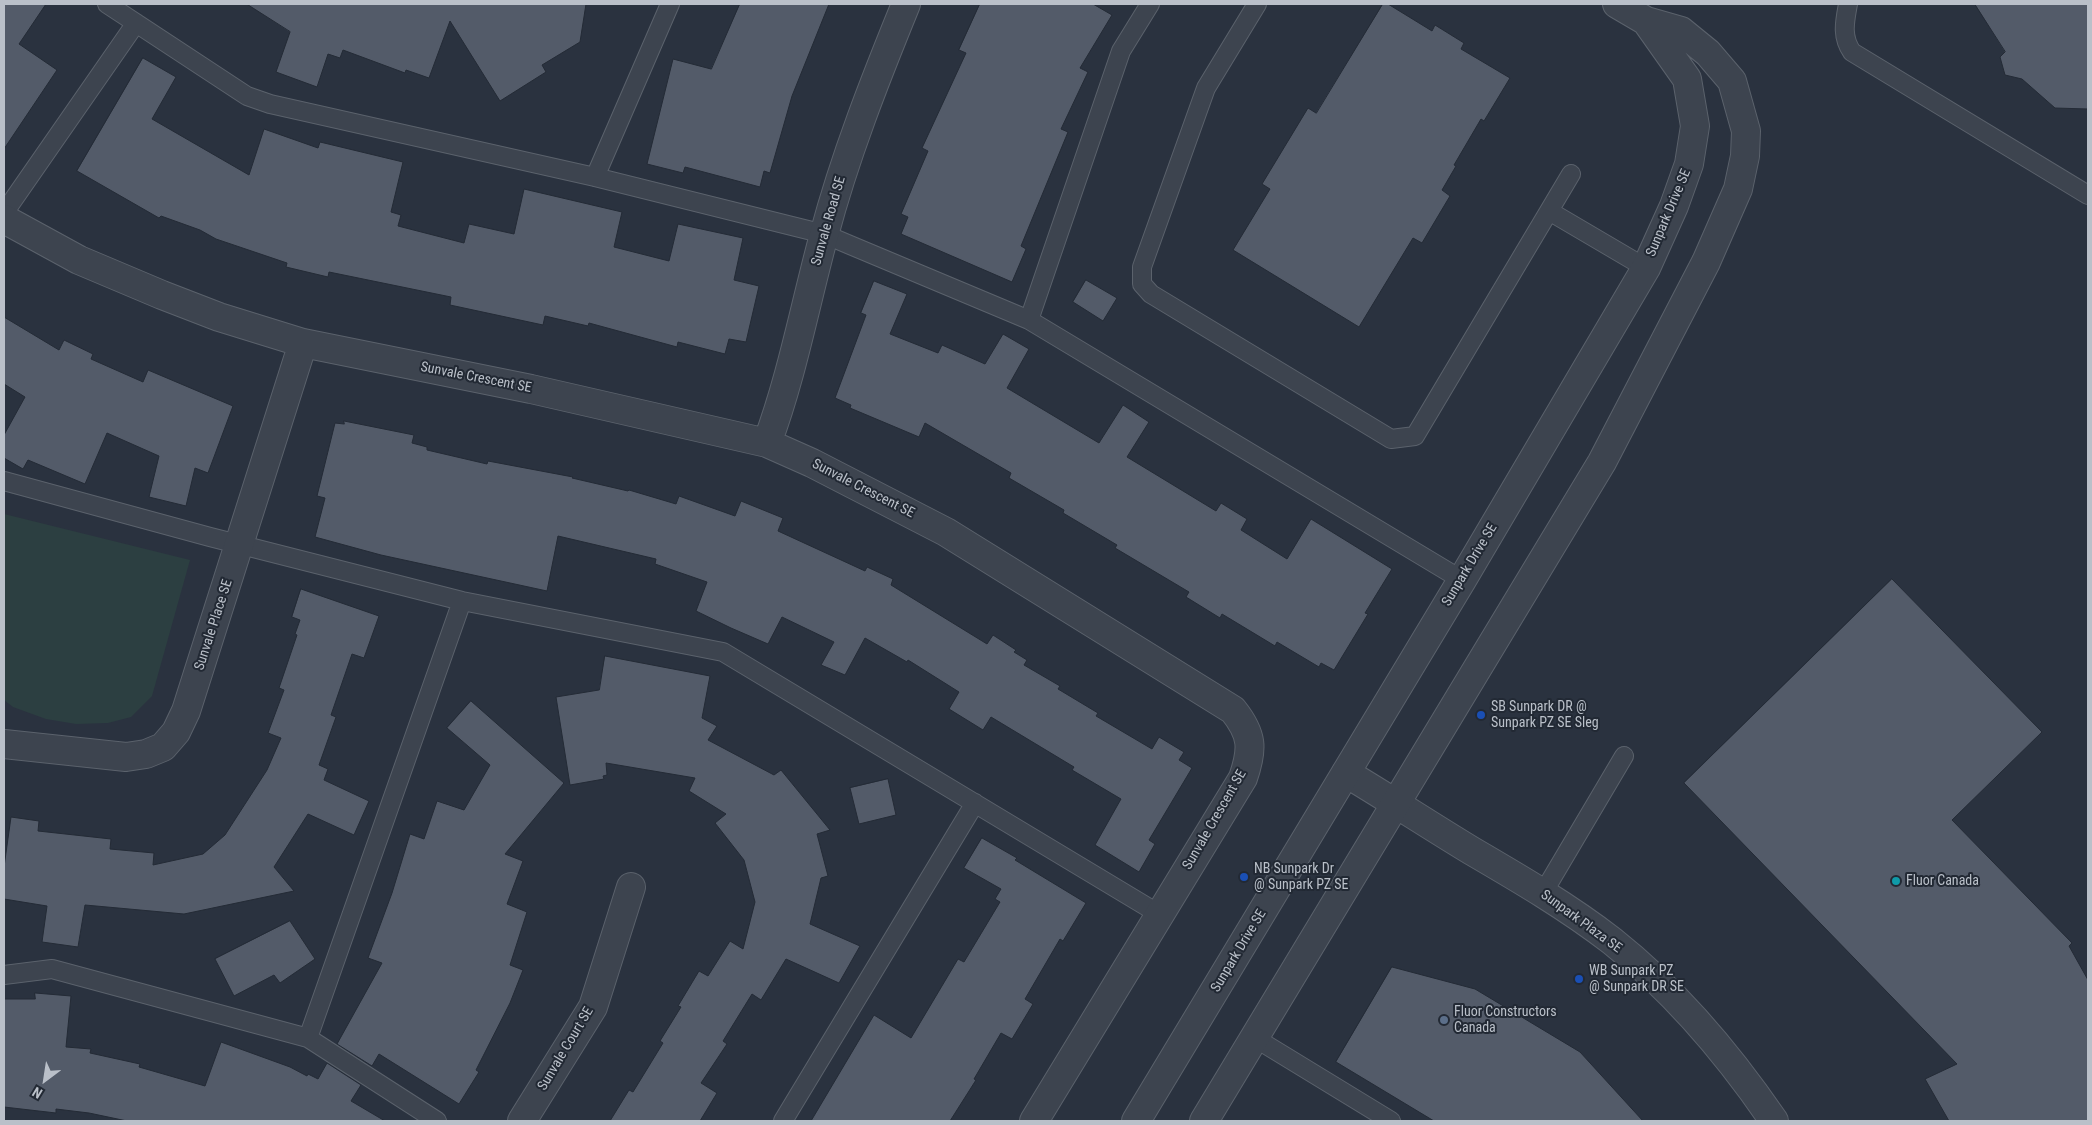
<!DOCTYPE html>
<style>
body{margin:0}
#map{position:relative;width:2092px;height:1125px;overflow:hidden;background:#2a323f;font-family:"Roboto Condensed",sans-serif}
canvas{display:block}
.frame{position:absolute;inset:0;border:5px solid #bac0c9;pointer-events:none}
.north{position:absolute;left:20px;top:1055px;width:50px;height:50px;-webkit-text-stroke:4px #222934;paint-order:stroke;rotate:211deg;font-size:14px;font-weight:700;line-height:20px;text-align:center;color:#bac0c9}
.north::after{content:'';display:block;margin:auto;width:18px;height:22px;background:#bac0c9;clip-path:polygon(50% 0,100% 100%,50% 72%,0 100%)}
</style>
<div id="map">
<canvas width="2092" height="1125"></canvas>
<div class="frame"></div>
<div class="north">N</div>
</div>
<script>
const g = document.querySelector('canvas').getContext('2d');
g.lineJoin = 'round';
function fillPath(path, color) {
  g.fillStyle = color;
  g.fill(path, 'evenodd');
}
function strokePath(path, color, width, dash) {
  g.strokeStyle = color;
  g.lineWidth = width;
  g.lineCap = dash ? 'butt' : 'round';
  g.setLineDash(dash || []);
  g.stroke(path);
}
function write(font, color, halo, rows, align = 'center') {
  g.font = font + ' "Roboto Condensed",sans-serif';
  g.lineWidth = 4;
  g.setLineDash([]);
  g.textBaseline = 'middle';
  g.strokeStyle = halo;
  g.fillStyle = color;
  for (const [text, x, y, turn = 0] of rows) {
    g.save();
    g.translate(x, y);
    g.rotate((+turn || 0) * Math.PI / 180);
    g.textAlign = isNaN(turn) ? turn : align;
    if (halo) g.strokeText(text, 0, 0);
    g.fillText(text, 0, 0);
    g.restore();
  }
}
fillPath(new Path2D(`
 M 4,514 L 190,560 L 152,696 L 131,717 L 108,723 L 76,724 L 46,719 L 13,707 L 4,700 Z`), '#2c3f41');
const building = new Path2D(`
 M 4,4 L 46,4 L 19,44 L 57,70 L 4,149 Z
 M 247,4 L 586,4 L 580,42 L 542,65 L 546,72 L 500,101 L 450,21 L 429,78 L 406,70 L 405,73 L 343,50 L 340,58 L 328,54 L 317,87 L 276,72 L 290,32 Z
 M 740,4 L 829,4 L 792,96 L 770,173 L 764,171 L 760,187 L 685,167 L 683,173 L 647,164 L 673,59 L 711,69 Z
 M 980,4 L 1093,4 L 1112,15 L 1080,68 L 1088,72 L 1061,129 L 1068,132 L 1021,246 L 1026,249 L 1012,282 L 901,234 L 908,217 L 901,214 L 928,151 L 922,148 L 966,53 L 959,50 Z
 M 1383,4 L 1388,4 L 1432,31 L 1435,25 L 1464,43 L 1461,49 L 1510,78 L 1484,121 L 1481,119 L 1454,165 L 1456,166 L 1442,190 L 1450,196 L 1422,243 L 1413,238 L 1359,327 L 1233,250 L 1270,189 L 1262,184 L 1308,108 L 1316,113 Z
 M 1975,4 L 2088,4 L 2088,109 L 2055,108 L 2022,79 L 2005,75 L 2000,57 L 2005,52 Z
 M 143,58 L 176,77 L 152,119 L 249,175 L 264,129 L 318,148 L 320,142 L 403,162 L 391,212 L 401,215 L 398,226 L 464,243 L 469,224 L 514,234 L 524,189 L 622,212 L 614,247 L 669,261 L 678,224 L 743,238 L 734,280 L 759,286 L 746,342 L 729,339 L 725,354 L 678,342 L 677,347 L 589,323 L 588,326 L 545,316 L 543,325 L 450,305 L 451,297 L 329,272 L 328,277 L 286,267 L 287,263 L 216,239 L 200,230 L 161,216 L 159,218 L 77,171 Z
 M 1086,280 L 1117,298 L 1103,321 L 1073,302 Z
 M 874,281 L 907,294 L 890,334 L 938,353 L 942,345 L 985,364 L 1003,334 L 1029,349 L 1007,388 L 1099,443 L 1123,405 L 1149,422 L 1127,457 L 1216,511 L 1221,503 L 1247,519 L 1241,530 L 1287,559 L 1311,519 L 1392,569 L 1365,613 L 1368,614 L 1334,670 L 1321,663 L 1319,667 L 1277,642 L 1275,646 L 1222,614 L 1220,618 L 1186,597 L 1189,592 L 1115,548 L 1117,545 L 1063,513 L 1064,510 L 1009,478 L 1011,473 L 925,423 L 919,437 L 850,408 L 851,405 L 835,398 L 866,315 L 861,313 Z
 M 4,317 L 59,350 L 64,340 L 93,354 L 91,359 L 143,382 L 148,370 L 233,406 L 208,473 L 195,468 L 186,506 L 149,497 L 159,456 L 107,433 L 85,484 L 28,460 L 23,469 L 4,458 L 4,435 L 25,397 L 4,384 Z
 M 344,421 L 414,435 L 412,443 L 427,447 L 427,450 L 487,464 L 488,461 L 573,477 L 572,478 L 628,491 L 629,490 L 676,504 L 679,496 L 735,516 L 741,501 L 783,518 L 778,531 L 865,571 L 867,567 L 893,579 L 891,585 L 987,644 L 993,635 L 1016,650 L 1014,652 L 1027,660 L 1024,665 L 1060,686 L 1058,689 L 1098,713 L 1096,716 L 1152,749 L 1159,737 L 1184,752 L 1179,760 L 1192,768 L 1149,840 L 1155,844 L 1139,872 L 1095,845 L 1121,799 L 1072,770 L 1074,767 L 991,717 L 983,730 L 949,709 L 959,692 L 908,660 L 907,662 L 865,638 L 845,675 L 821,665 L 834,642 L 782,617 L 768,644 L 731,628 L 696,611 L 707,582 L 655,564 L 656,559 L 558,536 L 547,591 L 381,555 L 315,537 L 325,498 L 317,496 L 335,423 L 344,424 Z
 M 1892,579 L 2042,732 L 1952,820 L 2072,943 L 2069,946 L 2088,980 L 2088,1121 L 1949,1121 L 1925,1079 L 1957,1064 L 1684,783 Z
 M 301,589 L 379,616 L 364,658 L 352,654 L 331,715 L 336,717 L 319,765 L 328,769 L 324,780 L 369,801 L 354,835 L 308,814 L 274,867 L 294,891 L 184,914 L 85,905 L 78,947 L 42,942 L 47,906 L 4,899 L 4,867 L 11,817 L 39,821 L 38,831 L 111,839 L 110,849 L 154,853 L 153,865 L 203,854 L 225,835 L 267,770 L 281,738 L 268,733 L 284,690 L 279,688 L 297,635 L 295,634 L 300,620 L 292,617 Z
 M 605,656 L 710,676 L 702,718 L 717,726 L 708,740 L 774,775 L 781,770 L 830,830 L 817,834 L 828,876 L 821,878 L 810,924 L 860,946 L 839,983 L 786,959 L 761,1000 L 752,994 L 723,1041 L 727,1044 L 701,1083 L 717,1093 L 700,1121 L 610,1121 L 629,1090 L 633,1092 L 663,1043 L 660,1041 L 681,1007 L 678,1006 L 699,971 L 708,976 L 730,941 L 743,949 L 755,902 L 744,860 L 715,823 L 726,814 L 689,791 L 695,778 L 606,763 L 607,775 L 603,776 L 604,779 L 570,785 L 556,697 L 599,690 Z
 M 471,701 L 564,783 L 505,854 L 523,861 L 507,904 L 527,912 L 510,965 L 523,970 L 510,1003 L 476,1070 L 479,1072 L 459,1104 L 379,1054 L 372,1066 L 337,1044 L 382,963 L 368,958 L 392,893 L 410,834 L 424,839 L 437,801 L 464,810 L 490,765 L 447,728 Z
 M 888,779 L 896,815 L 859,824 L 850,788 Z
 M 982,838 L 1017,858 L 1015,860 L 1086,903 L 1063,941 L 1060,939 L 1025,999 L 1033,1004 L 1012,1039 L 1001,1033 L 974,1079 L 976,1080 L 950,1121 L 811,1121 L 874,1015 L 911,1038 L 958,959 L 964,962 L 1000,902 L 995,899 L 1001,889 L 964,868 Z
 M 290,921 L 315,959 L 280,983 L 274,975 L 234,996 L 215,959 Z
 M 1392,967 L 1475,989 L 1580,1052 L 1643,1121 L 1434,1121 L 1336,1062 Z
 M 35,993 L 71,996 L 66,1047 L 91,1049 L 90,1053 L 140,1064 L 139,1067 L 205,1086 L 221,1042 L 290,1067 L 307,1076 L 308,1074 L 318,1079 L 327,1063 L 361,1085 L 351,1101 L 385,1121 L 127,1121 L 89,1113 L 56,1109 L 56,1113 L 4,1107 L 4,999 L 35,999 Z`);
fillPath(building, '#535b69');
strokePath(building, '#242b36', 1);
const service = new Path2D(`
 M 107,4 L 247,96 L 270,104 L 595,177 L 824,234 L 850,245 L 1029,320 L 1462,580
 M 1257,4 L 1206,88 L 1142,267 L 1142,284 L 1151,294 L 1391,439 L 1415,436 L 1571,174
 M 1848,4 C 1845,21 1841,36 1852,52 L 2088,195
 M 595,177 L 670,4
 M 1549,211 L 1646,268
 M 4,213 L 136,23
 M 1029,320 L 1121,51 L 1150,4
 M 4,481 L 210,537 L 462,601 L 723,652 L 1159,914
 M 1543,893 L 1624,756
 M 4,975 L 52,969 L 308,1038 L 437,1121
 M 308,1038 L 462,601
 M 1255,1038 L 1391,1121
 M 783,1121 L 975,803`);
const minor = new Path2D(`
 M 4,219 L 79,260 L 162,295 L 219,317 L 303,343 L 531,389 L 767,443 L 812,463 L 946,532 L 1233,710 C 1253,735 1253,749 1243,778 L 1034,1121
 M 767,443 C 792,376 805,305 824,235 C 845,156 875,80 906,4
 M 4,744 L 126,757 L 146,754 L 163,747 L 176,732 L 186,711 L 303,343
 M 1346,773 C 1388,798 1429,825 1472,851 C 1520,879 1568,907 1612,941 C 1675,991 1729,1055 1774,1121
 M 522,1121 L 593,1007 L 631,887`);
const tertiary = new Path2D(`
 M 1136,1121 L 1462,580 L 1646,268 L 1674,206 L 1689,164 L 1695,126 L 1687,79 L 1646,21
 M 1204,1121 L 1602,462 L 1706,262 L 1738,189 L 1745,156 L 1746,131 L 1732,81 L 1708,53 L 1681,31 L 1646,21 L 1617,4`);
strokePath(service, '#5b626c', 20);
strokePath(minor, '#5b626c', 30);
strokePath(tertiary, '#5b626c', 30);
strokePath(service, '#3d444f', 18);
strokePath(minor, '#3d444f', 28);
strokePath(tertiary, '#3d444f', 28);
for (const [x, y, r, color] of [
 [1481,715,5,"#1a4fb4"],
 [1244,877,5,"#1a4fb4"],
 [1896,881,5,"#0f9aa8"],
 [1579,979,5,"#1a4fb4"],
 [1444,1020,5,"#5c6f8a"]
]) {
  const dot = new Path2D();
  dot.arc(x, y, r, 0, 2 * Math.PI);
  g.fillStyle = color;
  g.fill(dot);
  strokePath(dot, '#222934', 2);
}
write('14px', '#bac0c9', '#222934', [
 ["Sunpark Drive SE",1669,213,-67],
 ["Sunvale Road SE",829,221,-74],
 ["Sunvale Crescent SE",476,378,11],
 ["Sunvale Crescent SE",863,489,27],
 ["Sunpark Drive SE",1470,565,-59],
 ["Sunvale Place SE",214,625,-72],
 ["Sunvale Crescent SE",1215,820,-60],
 ["Sunpark Plaza SE",1581,922,36],
 ["Sunpark Drive SE",1239,951,-59],
 ["Sunvale Court SE",566,1049,-59]
]);
write('14px', '#bac0c9', '#222934', [
 ["SB Sunpark DR @",1491,707],
 ["Sunpark PZ SE Sleg",1491,723],
 ["NB Sunpark Dr",1254,869],
 ["@ Sunpark PZ SE",1254,885],
 ["Fluor Canada",1906,881],
 ["WB Sunpark PZ",1589,971],
 ["@ Sunpark DR SE",1589,987],
 ["Fluor Constructors",1454,1012],
 ["Canada",1454,1028]
], 'left');
</script>
